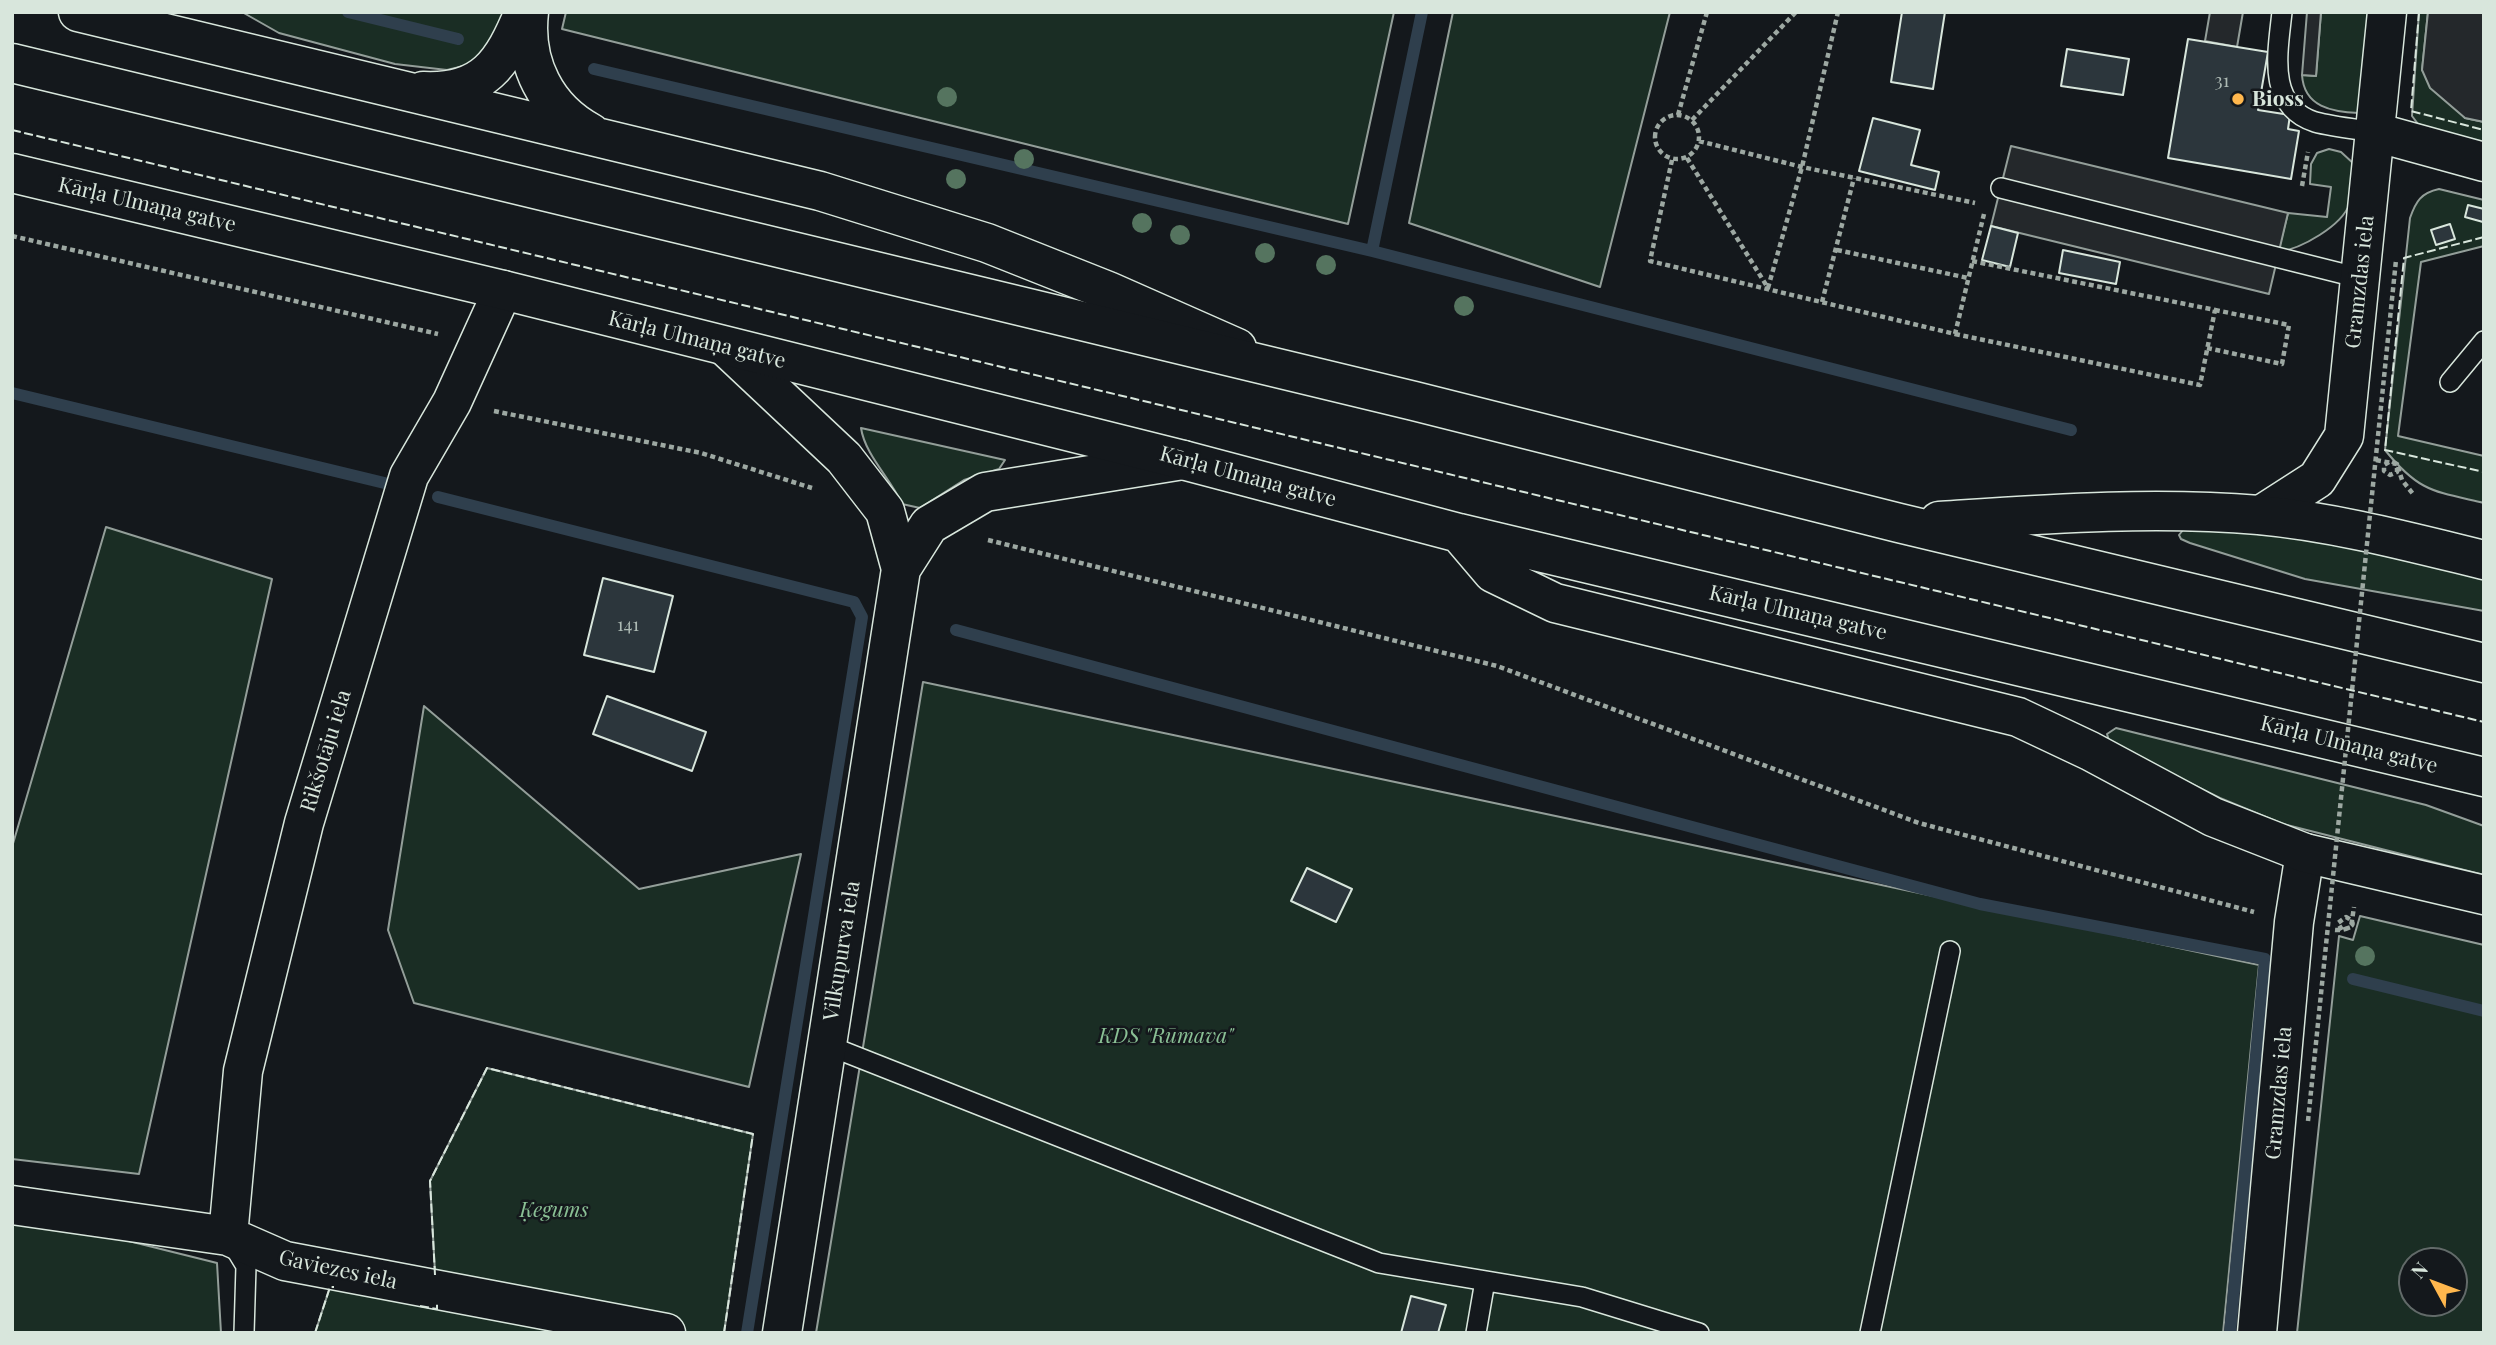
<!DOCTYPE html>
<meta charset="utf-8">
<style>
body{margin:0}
#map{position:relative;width:2496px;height:1345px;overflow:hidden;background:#14181c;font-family:"Playfair Display",serif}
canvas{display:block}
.frame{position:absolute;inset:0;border:14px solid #d8e6dc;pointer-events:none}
.north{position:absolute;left:2398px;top:1247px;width:70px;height:70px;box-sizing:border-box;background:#14181c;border:2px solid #626a69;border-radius:50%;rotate:311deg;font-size:19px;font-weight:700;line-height:28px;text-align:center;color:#d8e6dc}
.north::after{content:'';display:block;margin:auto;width:24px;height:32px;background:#ffb74d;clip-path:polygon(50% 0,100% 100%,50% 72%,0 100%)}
</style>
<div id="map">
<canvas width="2496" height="1345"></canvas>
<div class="frame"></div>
<div class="north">N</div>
</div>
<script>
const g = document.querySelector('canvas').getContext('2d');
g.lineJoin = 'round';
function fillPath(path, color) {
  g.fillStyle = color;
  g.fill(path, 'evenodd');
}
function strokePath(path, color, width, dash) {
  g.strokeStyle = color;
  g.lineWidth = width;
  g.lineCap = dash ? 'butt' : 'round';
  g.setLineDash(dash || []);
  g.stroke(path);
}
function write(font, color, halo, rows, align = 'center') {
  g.font = font + ' "Playfair Display",serif';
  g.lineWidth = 5;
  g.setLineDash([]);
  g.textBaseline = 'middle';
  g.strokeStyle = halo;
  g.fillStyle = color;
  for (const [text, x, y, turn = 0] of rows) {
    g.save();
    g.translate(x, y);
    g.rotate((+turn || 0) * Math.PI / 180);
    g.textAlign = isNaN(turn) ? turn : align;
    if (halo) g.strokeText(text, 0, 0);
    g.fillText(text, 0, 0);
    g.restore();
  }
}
const green = new Path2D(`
 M 242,12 L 506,12 L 480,62 L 447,70 L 395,64 L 279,33 Z
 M 566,12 L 1394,12 L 1348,224 L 562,29 Z
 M 1453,12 L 1670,12 L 1600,287 L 1409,223 Z
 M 2321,12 L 2368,12 L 2359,113 C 2332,112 2304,107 2302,75 L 2316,76 Z
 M 2419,12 L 2428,12 L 2422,70 L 2465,118 L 2484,122 L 2484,147 L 2418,124 L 2412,116 Z
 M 2329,149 L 2341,152 L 2354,164 C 2353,176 2354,192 2350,203 C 2342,226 2301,249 2278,252 L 2288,213 L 2327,217 L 2331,187 L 2310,184 L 2311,164 L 2317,153 Z
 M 2439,189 L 2484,200 L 2484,246 L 2421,262 L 2398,436 L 2484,456 L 2484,503 C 2433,491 2419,492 2385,450 L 2410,218 C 2416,201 2421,193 2439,189 Z
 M 861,428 L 1005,460 L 999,469 L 964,480 L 920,508 L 902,504 C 891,479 865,455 861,428 Z
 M 106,527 L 272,579 L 139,1174 L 12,1159 L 12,847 Z
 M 2183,530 L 2271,530 L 2484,578 L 2484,611 L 2305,579 L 2190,543 L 2181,539 L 2179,535 Z
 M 923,682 L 2259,965 L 2223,1333 L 816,1333 Z
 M 424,706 L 639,889 L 801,854 L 749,1087 L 414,1003 L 388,930 Z
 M 2116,728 L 2426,805 L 2484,826 L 2484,875 L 2283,824 L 2220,798 L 2110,744 L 2107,734 Z
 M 2360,916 L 2484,945 L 2484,1333 L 2297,1333 L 2339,936 L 2353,940 ZM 2412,1261 L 2454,1261 L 2454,1303 L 2412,1303 Z
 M 487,1068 L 753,1134 L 724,1333 L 315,1333 L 330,1287 L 437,1309 L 430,1181 Z
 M 12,1212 L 217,1263 L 221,1333 L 12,1333 Z`);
fillPath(green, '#1a2d24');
strokePath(green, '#939e99', 2);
const parking = new Path2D(`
 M 2210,12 L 2243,12 L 2237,47 L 2205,41 Z
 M 2307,12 L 2321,12 L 2316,76 L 2302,75 Z
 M 2428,12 L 2484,12 L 2484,122 L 2465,118 L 2430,88 L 2422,70 Z
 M 2011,146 L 2288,213 L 2269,294 L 1991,226 Z`);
fillPath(parking, '#24282b');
strokePath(parking, '#939e99', 2);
strokePath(new Path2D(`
 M 348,12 L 458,39
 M 594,69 L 1372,251 L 2071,430
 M 1372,251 L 1422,12
 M 12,393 L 401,487
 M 438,497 L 854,602 L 862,617 L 747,1333
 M 956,630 L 1980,904 L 2265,959 L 2230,1333
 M 2353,979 L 2484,1011`), '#2f3f4d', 12);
const building = new Path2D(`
 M 1902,12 L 1945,12 L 1933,89 L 1891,82 Z
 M 2188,39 L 2268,52 L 2258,110 L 2290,115 L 2288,129 L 2299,131 L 2291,179 L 2168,158 Z
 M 2067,49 L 2129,59 L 2123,95 L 2061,86 Z
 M 1873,118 L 1920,130 L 1911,165 L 1939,172 L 1935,190 L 1859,171 Z
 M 2468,205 L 2484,209 L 2483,222 L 2465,217 Z
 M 2450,224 L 2455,239 L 2436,245 L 2431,230 Z
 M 1991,226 L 2018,233 L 2010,267 L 1982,260 Z
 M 2063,250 L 2120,262 L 2116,284 L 2059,273 Z
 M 603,578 L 673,596 L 654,672 L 584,655 Z
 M 607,696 L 706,732 L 692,771 L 593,734 Z
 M 1307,868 L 1352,889 L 1336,922 L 1291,901 Z
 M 1411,1296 L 1446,1305 L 1438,1333 L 1401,1333 Z`);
fillPath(building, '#2c363c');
strokePath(building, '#d8e6dc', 2);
const service = new Path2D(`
 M 2282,12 C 2278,51 2266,106 2315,122 C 2334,127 2356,129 2375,132
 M 2001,188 L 2360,278
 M 2450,382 L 2484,341
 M 827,1045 L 1379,1263 L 1582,1297 L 1699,1333
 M 232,1243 L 246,1266 L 244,1333
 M 1476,1333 L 1485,1281
 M 1870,1333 L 1950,951`);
const minor = new Path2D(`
 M 78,12 L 820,191 L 987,243 L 1108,291 L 1237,348
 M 529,12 C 523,63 546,109 591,133
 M 423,91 C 484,94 503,63 524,12
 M 2375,132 L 2484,162
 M 727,348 L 844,458 L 885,511 L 901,569
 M 2261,515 L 2317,479 L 2344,436 L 2387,12
 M 12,1205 L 228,1236 L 285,1261 L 666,1333
 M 228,1236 L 243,1071 L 304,823 L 409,476 L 452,402 L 503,290
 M 782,1333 L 901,569 L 929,525 L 985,492 L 1183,460
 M 2257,1333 L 2294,922 L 2305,853`);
const trunk = new Path2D(`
 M 12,63 L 1414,401 L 1899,523 L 2484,663
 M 12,173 L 503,290 L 1183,460 L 1459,533 L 2484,777
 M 1939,521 C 2046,514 2152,506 2259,515 C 2335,522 2410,542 2484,560
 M 1459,533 L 1493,573 L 1555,603 L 2018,717 L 2090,751 L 2213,817 L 2305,853 L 2484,895`);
strokePath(service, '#d8e6dc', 22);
strokePath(minor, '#d8e6dc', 41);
strokePath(trunk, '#d8e6dc', 41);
strokePath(new Path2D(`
 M1655 137a22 22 0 1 1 44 0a22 22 0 1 1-44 0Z
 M 1678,115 L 1707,12
 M 1692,120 L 1796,12
 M 1699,141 L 1802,167 L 1975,203
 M 1687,158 L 1768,288 L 1802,167 L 1838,12
 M 1672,160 L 1650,261 L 1955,334 L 1984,214
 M 2302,186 L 2308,152
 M 12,236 L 438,334
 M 1837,250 L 1968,278
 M 1822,302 L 1854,178
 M 1955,334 L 2200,385 L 2215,310 L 1972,261
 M 2207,348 L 2282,364 L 2289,325 L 2215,310
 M 494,411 L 701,453 L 812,488
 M 2376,460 L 2397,464 L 2397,472 L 2390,475 L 2384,471 L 2384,465 L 2391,461 L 2397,464 L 2402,480 L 2413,494
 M 988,540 L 1497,666 L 1919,823 L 2254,912
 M 2335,930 C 2345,931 2362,925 2346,917 L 2338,923 L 2342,930 L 2351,927 L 2354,907`), '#9da8a2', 4.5, [5, 3.5]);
strokePath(service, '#14181c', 19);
strokePath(minor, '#14181c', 38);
strokePath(trunk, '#14181c', 38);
strokePath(new Path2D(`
 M 2308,1121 L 2396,260`), '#9da8a2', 4.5, [5, 3.5]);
strokePath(new Path2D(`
 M 2419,12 L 2411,111 L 2484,130
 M 12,130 L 2484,722
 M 2484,237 L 2404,258 L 2385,450 L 2484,472
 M 435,1275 L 430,1181 L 487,1068 L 753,1134 L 724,1333
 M 420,1306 L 437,1309 L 437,1303
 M 315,1333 L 330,1287 L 334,1287`), '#d8e6dc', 2, [9, 3.5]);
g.fillStyle = '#55745f';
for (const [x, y] of [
 [947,97],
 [1024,159],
 [956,179],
 [1142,223],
 [1180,235],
 [1265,253],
 [1326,265],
 [1464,306],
 [2365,956]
]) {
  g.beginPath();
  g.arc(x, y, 10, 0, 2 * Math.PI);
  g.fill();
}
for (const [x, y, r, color] of [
 [2238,99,7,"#ffb74d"]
]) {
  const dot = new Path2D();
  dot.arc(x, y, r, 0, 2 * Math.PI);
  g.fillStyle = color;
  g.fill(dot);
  strokePath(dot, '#14181c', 2.5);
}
write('18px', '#adbab4', null, [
 ["31",2222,81],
 ["141",628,625]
]);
write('bold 21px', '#d8e6dc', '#14181c', [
 ["Bioss",2252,99]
], 'left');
write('21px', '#d8e6dc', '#14181c', [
 ["Kārļa Ulmaņa gatve",147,205,13],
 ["Gramzdas iela",2360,282,-84],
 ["Kārļa Ulmaņa gatve",697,340,14],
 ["Kārļa Ulmaņa gatve",1248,477,15],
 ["Kārļa Ulmaņa gatve",1798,613,13],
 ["Kārļa Ulmaņa gatve",2349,745,14],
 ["Rikšotāju iela",326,751,-73],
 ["Vilkupurva iela",842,951,-81],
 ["Gramzdas iela",2279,1093,-85],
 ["Gaviezes iela",338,1270,12]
]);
write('italic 21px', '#8ac095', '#14181c', [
 ["KDS \"Rūmava\"",1166,1036],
 ["Ķegums",554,1210]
]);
</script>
